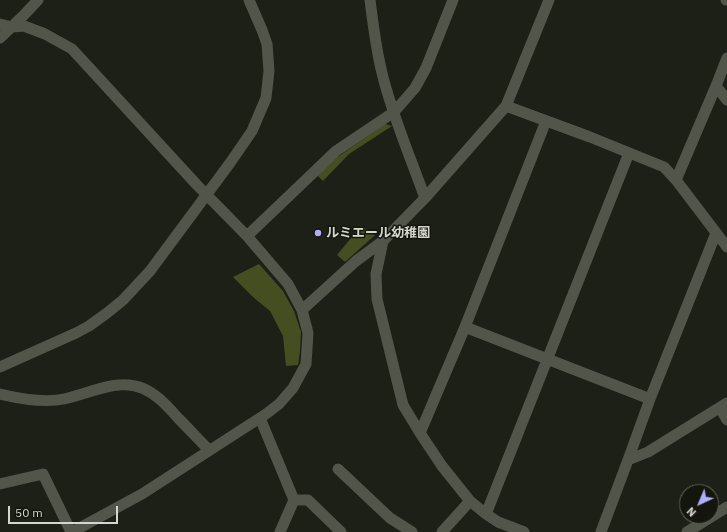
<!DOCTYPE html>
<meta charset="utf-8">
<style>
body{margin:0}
#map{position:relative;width:727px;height:532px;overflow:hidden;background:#1d2016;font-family:"IBM Plex Sans",sans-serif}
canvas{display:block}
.north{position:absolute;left:679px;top:484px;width:40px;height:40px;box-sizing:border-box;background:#14160e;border:1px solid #61635b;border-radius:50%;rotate:224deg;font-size:11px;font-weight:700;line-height:16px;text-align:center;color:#d4d6cf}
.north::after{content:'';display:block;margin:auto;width:14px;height:18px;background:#b0aefa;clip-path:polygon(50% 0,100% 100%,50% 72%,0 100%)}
.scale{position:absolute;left:8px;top:506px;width:110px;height:18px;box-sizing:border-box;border:2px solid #d4d6cf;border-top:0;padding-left:5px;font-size:12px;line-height:14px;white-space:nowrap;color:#d4d6cf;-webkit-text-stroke:3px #14160e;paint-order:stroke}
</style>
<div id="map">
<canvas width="727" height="532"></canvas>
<div class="north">N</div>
<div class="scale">50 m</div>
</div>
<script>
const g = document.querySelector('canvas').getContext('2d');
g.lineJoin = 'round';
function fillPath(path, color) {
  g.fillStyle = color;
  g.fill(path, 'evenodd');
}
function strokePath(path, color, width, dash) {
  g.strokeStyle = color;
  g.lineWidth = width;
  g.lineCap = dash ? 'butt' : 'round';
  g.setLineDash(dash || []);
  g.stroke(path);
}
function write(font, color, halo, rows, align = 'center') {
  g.font = font + ' "IBM Plex Sans","Noto Sans JP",sans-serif';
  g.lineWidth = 3;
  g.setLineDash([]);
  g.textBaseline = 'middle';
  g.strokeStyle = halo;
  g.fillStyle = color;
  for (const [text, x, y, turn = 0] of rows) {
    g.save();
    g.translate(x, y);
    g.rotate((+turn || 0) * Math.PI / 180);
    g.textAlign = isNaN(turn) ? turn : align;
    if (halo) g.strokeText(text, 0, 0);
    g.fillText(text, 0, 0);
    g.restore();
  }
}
fillPath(new Path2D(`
 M 385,124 L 392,126 L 349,154 L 323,181 L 317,175 L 335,159 Z
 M 361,226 L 375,235 L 345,262 L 337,255 Z
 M 259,264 L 283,291 L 294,311 L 301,332 L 300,351 L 298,365 L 286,366 L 283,336 L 270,311 L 253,297 L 233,277 Z`), '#444e21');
strokePath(new Path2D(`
 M 370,0 C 373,24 376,49 382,73 C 392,115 410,156 425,198
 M 726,0 L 727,0
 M 0,24 L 12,27 L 24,26 L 45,34 L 72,49 L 197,185 L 247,236 L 288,284 L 302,310 L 308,333 L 306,364 L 293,388 L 279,404 L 266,414 L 142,494 L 72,532
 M 0,38 L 24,15 L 38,0
 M 716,86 L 727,100
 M 506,106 L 590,137 L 664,167 L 676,180 L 727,247
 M 676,180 L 716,86 L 727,58
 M 247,236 L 336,151 L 394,112 L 415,88 L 426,68 L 453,0
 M 383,241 L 376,274 L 377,299 L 403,405 L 420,433 L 442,466 L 470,501 L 486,514 L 498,522 L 524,532
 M 302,310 L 356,261 L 383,241 L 425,198 L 506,106 L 549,0
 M 465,327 L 650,399
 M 0,367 L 76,333 L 89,326 L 107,313 L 123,300 L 150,271 L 230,163 L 252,131 L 266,98 L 269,71 L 267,44 L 262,30 L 249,0
 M 0,394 C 17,398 46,403 64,399 C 89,394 116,378 142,388 C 157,394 168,407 179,419 C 189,429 199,440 209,450
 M 720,408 L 727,420
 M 260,418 L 294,500 L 280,532
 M 420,433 L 465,327 L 546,121
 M 628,460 L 650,399 L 716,233
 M 338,469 L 390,518 L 412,532
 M 0,484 L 43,474 L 71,532
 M 294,500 L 308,500 L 341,532
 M 486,514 L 629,153
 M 442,532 L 470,501
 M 601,532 L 628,460 L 648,452 L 727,403
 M 687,532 L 727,507`), '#52554a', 11);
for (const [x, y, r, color] of [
 [318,233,4,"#b0aefa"]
]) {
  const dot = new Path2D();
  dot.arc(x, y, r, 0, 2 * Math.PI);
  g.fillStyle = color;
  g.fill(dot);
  strokePath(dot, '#14160e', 1.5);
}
write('bold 13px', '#d4d6cf', '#14160e', [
 ["ルミエール幼稚園",326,233]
], 'left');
</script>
